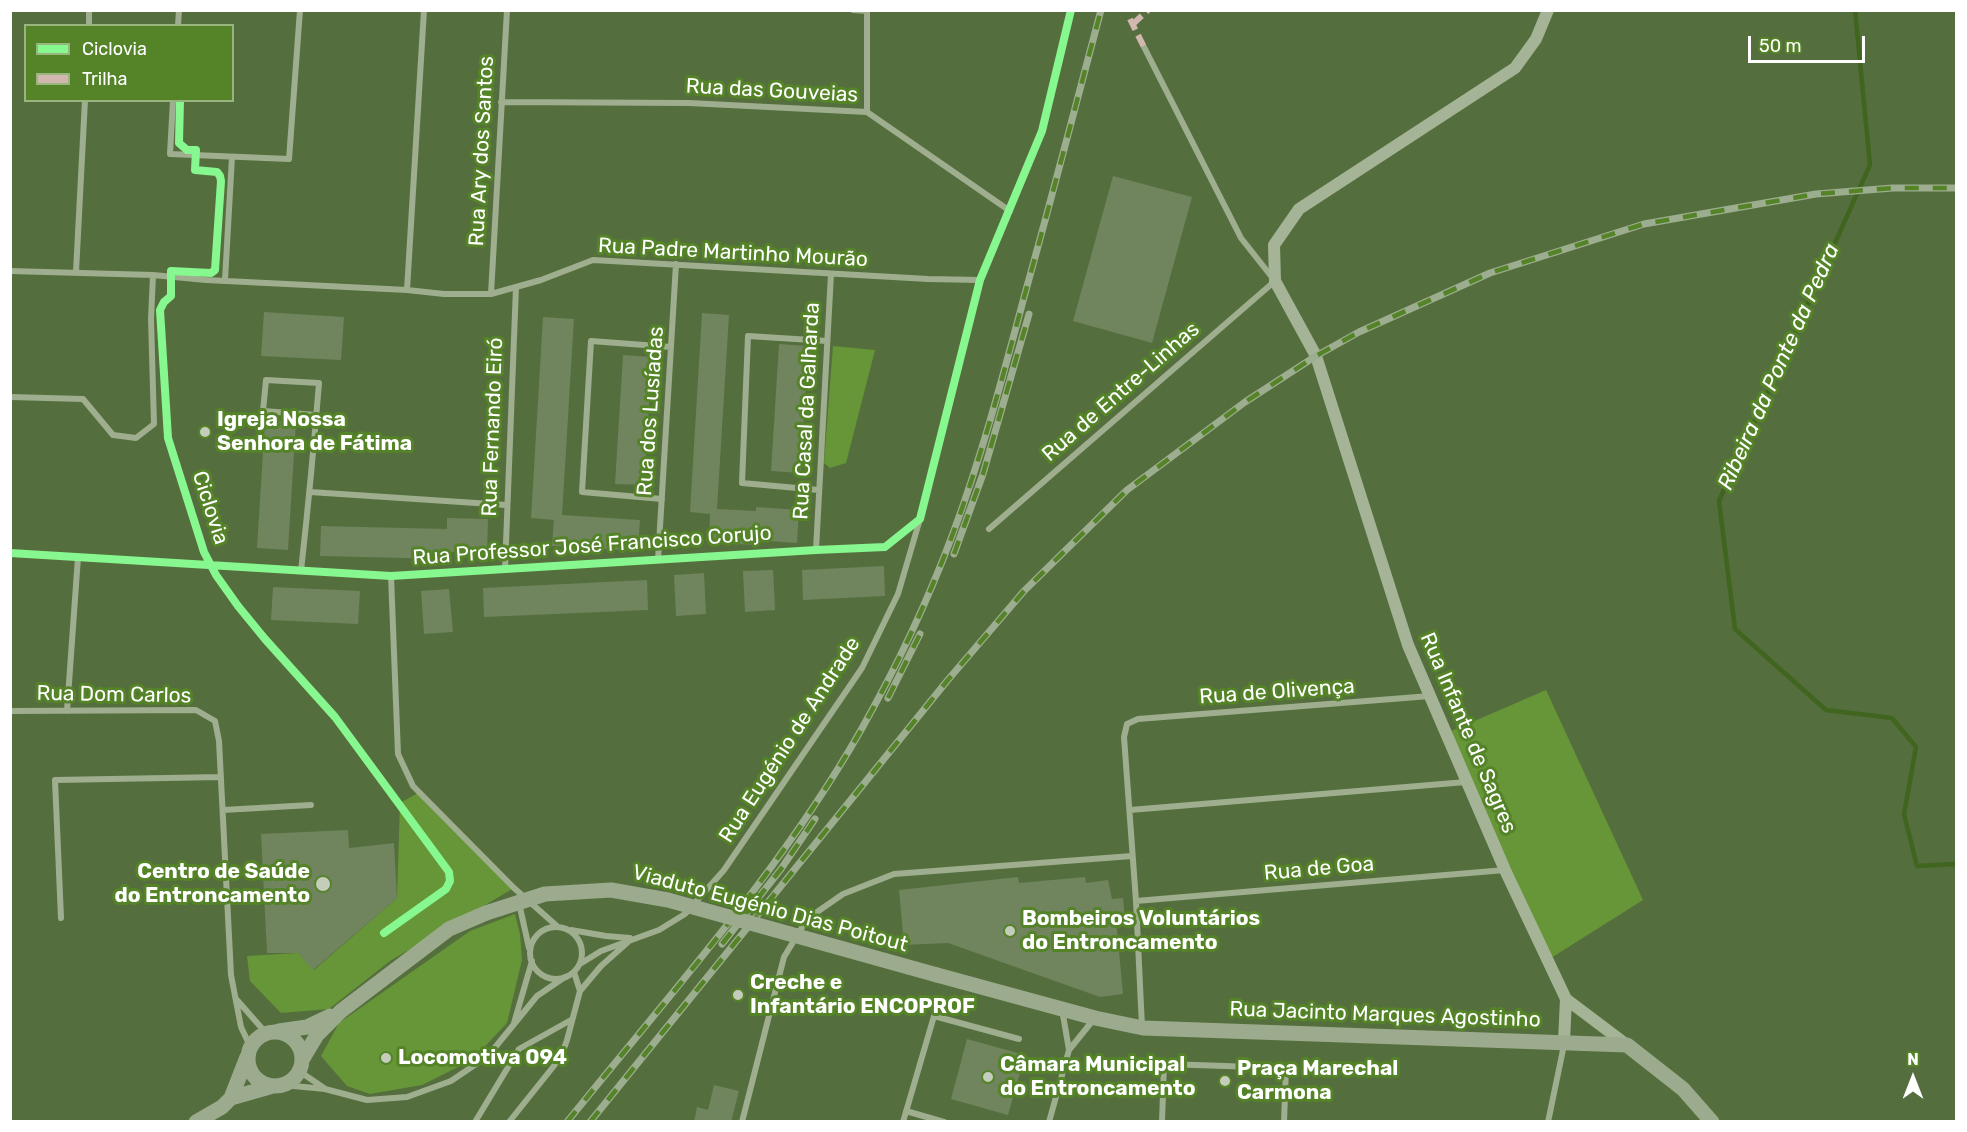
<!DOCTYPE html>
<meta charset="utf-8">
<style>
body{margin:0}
#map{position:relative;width:1967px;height:1132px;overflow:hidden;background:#556e3d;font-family:Rubik,sans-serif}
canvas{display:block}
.frame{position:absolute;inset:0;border:12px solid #fff;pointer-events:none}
.legend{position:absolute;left:24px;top:24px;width:210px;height:78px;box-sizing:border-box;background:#548328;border:2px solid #98b57e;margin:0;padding:8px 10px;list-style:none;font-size:18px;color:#fff}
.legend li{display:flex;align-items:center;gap:12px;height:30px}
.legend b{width:30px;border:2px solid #98b57e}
.north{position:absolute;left:1883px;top:1048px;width:60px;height:60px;-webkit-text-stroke:4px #548328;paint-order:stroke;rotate:0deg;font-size:16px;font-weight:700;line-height:24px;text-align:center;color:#fff}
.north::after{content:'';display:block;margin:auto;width:21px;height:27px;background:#fff;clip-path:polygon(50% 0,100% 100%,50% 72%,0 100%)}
.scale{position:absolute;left:1748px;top:36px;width:117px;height:27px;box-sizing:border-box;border:3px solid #fff;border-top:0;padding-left:8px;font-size:18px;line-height:21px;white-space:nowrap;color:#fff;-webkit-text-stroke:4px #548328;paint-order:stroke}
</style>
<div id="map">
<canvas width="1967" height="1132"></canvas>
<div class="frame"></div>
<ul class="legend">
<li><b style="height:8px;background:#87f88f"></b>Ciclovia</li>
<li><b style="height:8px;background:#d1b7ad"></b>Trilha</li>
</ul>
<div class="north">N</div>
<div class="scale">50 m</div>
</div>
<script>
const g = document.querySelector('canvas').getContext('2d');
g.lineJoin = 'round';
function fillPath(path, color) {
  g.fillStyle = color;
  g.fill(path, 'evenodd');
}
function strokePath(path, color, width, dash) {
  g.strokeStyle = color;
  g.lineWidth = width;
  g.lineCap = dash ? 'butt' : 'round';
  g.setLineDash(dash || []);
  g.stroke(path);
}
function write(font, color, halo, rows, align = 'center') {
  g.font = font + ' Rubik,sans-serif';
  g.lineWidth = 6;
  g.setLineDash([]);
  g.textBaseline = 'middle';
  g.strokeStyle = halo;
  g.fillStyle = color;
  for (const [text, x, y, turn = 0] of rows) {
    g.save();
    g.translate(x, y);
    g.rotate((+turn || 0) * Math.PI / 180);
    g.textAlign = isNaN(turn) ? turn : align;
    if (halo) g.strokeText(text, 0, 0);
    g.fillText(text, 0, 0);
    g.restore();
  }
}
fillPath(new Path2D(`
 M 833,346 L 875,350 L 846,463 L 830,468 L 824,463 Z
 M 1546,690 L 1643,900 L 1551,958 L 1449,732 Z
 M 418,793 L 514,888 L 390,961 L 329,1009 L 281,1013 L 250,981 L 247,956 L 298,953 L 314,970 L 397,898 L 400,803 Z
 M 515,914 L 520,934 L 522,960 L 507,1023 L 472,1060 L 422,1085 L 370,1094 L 347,1086 L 321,1056 L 339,1023 L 470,931 Z`), '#669637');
strokePath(new Path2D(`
 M 1855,10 L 1870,165 L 1719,501 L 1735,629 L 1826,710 L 1892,718 L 1916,747 L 1904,814 L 1917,866 L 1956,864`), '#40651f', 4.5);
fillPath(new Path2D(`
 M 1113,176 L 1192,197 L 1152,343 L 1073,321 Z
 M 264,312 L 344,317 L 341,360 L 261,356 Z
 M 702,313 L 729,315 L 717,509 L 756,511 L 756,507 L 799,510 L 797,543 L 754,540 L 754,545 L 709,542 L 710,514 L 690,512 Z
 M 543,317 L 574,319 L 562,515 L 640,520 L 638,551 L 552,546 L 554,520 L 531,518 Z
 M 779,344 L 808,346 L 801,473 L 771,471 Z
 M 623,355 L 652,357 L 644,485 L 615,484 Z
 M 265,420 L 296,422 L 288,550 L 257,548 Z
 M 447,518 L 488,519 L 487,553 L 447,552 L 446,559 L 320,556 L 321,526 L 447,529 Z
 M 884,566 L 885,596 L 803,600 L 802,570 Z
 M 773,570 L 775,610 L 745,612 L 743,571 Z
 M 704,573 L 706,614 L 676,616 L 674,575 Z
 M 647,580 L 648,610 L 484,617 L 483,588 Z
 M 273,587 L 360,591 L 358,624 L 271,620 Z
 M 449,589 L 453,632 L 424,634 L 421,591 Z
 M 348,830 L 349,848 L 394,843 L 397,898 L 313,970 L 298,953 L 267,953 L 261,834 Z
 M 1018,877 L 1019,883 L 1085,877 L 1086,883 L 1108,880 L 1112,899 L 1123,898 L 1125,919 L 1116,919 L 1123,994 L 1100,997 L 948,943 L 904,945 L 899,890 Z
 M 967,1039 L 1025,1055 L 1008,1115 L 951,1099 Z
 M 714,1085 L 739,1091 L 731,1122 L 694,1122 L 697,1107 L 708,1110 Z`), '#70845e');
strokePath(new Path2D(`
 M 853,10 L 867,11
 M 867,10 L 867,112
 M 89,26 L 89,10
 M 178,26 L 179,10
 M 173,100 L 170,154 L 289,159 L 300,10
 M 501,102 L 689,103 L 867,112 L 1010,211
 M 10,271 L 153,275 L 206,280 L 407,290 L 444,294 L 491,294 L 541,280 L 593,260 L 928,279 L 980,280
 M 76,272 L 85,100
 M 225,280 L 232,157
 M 407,290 L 424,10
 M 491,294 L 507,10
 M 10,397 L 83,399 L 113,435 L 136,438 L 154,424 L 151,319 L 153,275
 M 819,490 L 742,483 L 748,336 L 827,341
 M 310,492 L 506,505
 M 662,499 L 582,492 L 591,341 L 671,347
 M 989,529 L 1275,281 L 1241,238 L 1144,47
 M 816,550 L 831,274
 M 10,553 L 391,576 L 816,550 L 885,547 L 920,519 L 980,280 L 1042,131 L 1071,10
 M 658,560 L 676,264
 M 505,569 L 516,287
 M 301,571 C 308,508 314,446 319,383 L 266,380 L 263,411 L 316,415
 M 391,576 L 398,754 L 413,786 L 514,888 L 558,927
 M 10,711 L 196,710 L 215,721 L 219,741 L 231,975 L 241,1027 L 250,1046
 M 67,711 L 78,557
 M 223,810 L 311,805
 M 1130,810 L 1466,782
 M 1136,901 L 1505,870
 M 519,903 L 529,948
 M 61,918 L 55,780 L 221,777
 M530 953a26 26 0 1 1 52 0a26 26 0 1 1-52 0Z
 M 571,930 L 606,936 L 630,938
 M 580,964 L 601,951 L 659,930 L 685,914 L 724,870 L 862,668 L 898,594 L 920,519
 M 580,991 L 601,966 L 628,942
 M 237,1000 L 266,1033
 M 1062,1009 L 1069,1050
 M 514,1023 L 532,961
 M 1142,1027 L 1136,901 L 1124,737 L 1127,724 L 1138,719 L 1430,696
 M 299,1071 L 324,1088
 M 283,1085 L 325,1089 L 367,1100 L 407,1097 L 451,1081 L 488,1056 L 537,996 L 565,977
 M 906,1111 L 944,1122
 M 475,1122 L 519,1049 L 571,1020
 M 509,1122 L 561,1057 L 567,1040 L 580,991 L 574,972
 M 742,1122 L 784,957 L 807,919 L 843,894 L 894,874 L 1132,856
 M 903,1122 L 934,1016 L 1019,1039
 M 1049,1122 L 1069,1050 L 1094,1019
 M 1162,1122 L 1164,1064 L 1286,1068 L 1284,1122
 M 1548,1122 L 1564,1045`), '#9eae8f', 6);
strokePath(new Path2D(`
 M 1548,10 L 1536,39 L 1515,68 L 1299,209 L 1274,245 L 1275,281 L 1316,356 L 1408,645 L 1505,870 L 1566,999 L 1564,1041
 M 1566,999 L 1627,1045`), '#a5b497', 12);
strokePath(new Path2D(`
 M 937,975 L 1095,1018 L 1143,1028 L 1627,1045 L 1683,1089 L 1712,1122
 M 279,1031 L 307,1027 L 330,1016
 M248 1059a27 27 0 1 1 54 0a27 27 0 1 1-54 0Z
 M 302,1060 L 317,1035 L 341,1011 L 449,929 L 486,913
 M 231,1098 L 273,1086
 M 196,1122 L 222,1107 L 231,1098 L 247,1057`), '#9cab8d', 15);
const rail = new Path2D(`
 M 954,554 L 983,474 L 1029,314
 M 888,698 L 920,634
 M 722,944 L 781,869 L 815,819
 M 567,1122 C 669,995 781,871 861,730 C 896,668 927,603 952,536 C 982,456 1004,372 1026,290 C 1052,197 1076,104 1101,10
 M 590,1122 L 947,681 L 1024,591 L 1127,490 L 1245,402 L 1316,356 L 1359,332 L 1490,273 L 1644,224 L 1816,194 L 1893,188 L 1956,188`);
strokePath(rail, '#9dad8f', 7);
strokePath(rail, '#548328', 4.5, [14]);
strokePath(new Path2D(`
 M 486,913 L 545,894 L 611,890 L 668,900 L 937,975`), '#9cab8d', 15);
strokePath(new Path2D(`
 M 1130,19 L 1144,47
 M 1133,24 L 1148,10`), '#d1b7ad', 6, [12, 6]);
strokePath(new Path2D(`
 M 180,100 L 179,143 L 187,150 L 196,150 L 195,170 L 217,172 L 220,176 L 221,181 L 215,270 L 211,273 L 171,271 L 171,296 L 164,302 L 160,310 L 168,438 L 204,552 L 216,575 L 238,606 L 265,639 L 335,717 L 449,872 L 450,881 L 446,889 L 384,933
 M 10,553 L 391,576 L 816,550 L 885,547 L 920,519 L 980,280 L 1042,131 L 1071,10`), '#87f88f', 8);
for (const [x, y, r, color] of [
 [205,432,6,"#c4ccbb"],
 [323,884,8,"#c4ccbb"],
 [1010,931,6,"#c4ccbb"],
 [738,995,6,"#c4ccbb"],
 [386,1058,6,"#c4ccbb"],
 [988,1077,6,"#c4ccbb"],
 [1225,1081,6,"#c4ccbb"]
]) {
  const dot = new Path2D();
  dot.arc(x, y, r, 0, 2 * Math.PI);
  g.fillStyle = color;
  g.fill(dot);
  strokePath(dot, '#548328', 2);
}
write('21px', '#fff', '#548328', [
 ["Rua das Gouveias",772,91,3],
 ["Rua Ary dos Santos",482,151,-87],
 ["Rua Padre Martinho Mourão",733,253,3],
 ["Rua de Entre-Linhas",1121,392,-41],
 ["Rua dos Lusíadas",651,411,-86],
 ["Rua Casal da Galharda",807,411,-87],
 ["Rua Fernando Eiró",493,427,-88],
 ["Ciclovia",210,508,72],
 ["Rua Professor José Francisco Corujo",592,546,-4],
 ["Rua de Olivença",1277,692,-4],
 ["Rua Dom Carlos",114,695,1],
 ["Rua Infante de Sagres",1468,733,67],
 ["Rua Eugénio de Andrade",790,740,-57],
 ["Rua de Goa",1319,869,-5],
 ["Viaduto Eugénio Dias Poitout",770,909,15],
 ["Rua Jacinto Marques Agostinho",1385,1015,2]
]);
write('bold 21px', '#fff', '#548328', [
 ["Igreja Nossa",217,420],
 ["Senhora de Fátima",217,444],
 ["Centro de Saúde",310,872,"right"],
 ["do Entroncamento",310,896,"right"],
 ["Bombeiros Voluntários",1022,919],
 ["do Entroncamento",1022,943],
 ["Creche e",750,983],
 ["Infantário ENCOPROF",750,1007],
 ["Locomotiva 094",398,1058],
 ["Câmara Municipal",1000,1065],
 ["do Entroncamento",1000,1089],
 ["Praça Marechal",1237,1069],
 ["Carmona",1237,1093]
], 'left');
write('italic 22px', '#fff', '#548328', [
 ["Ribeira da Ponte da Pedra",1779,367,-66]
]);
</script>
